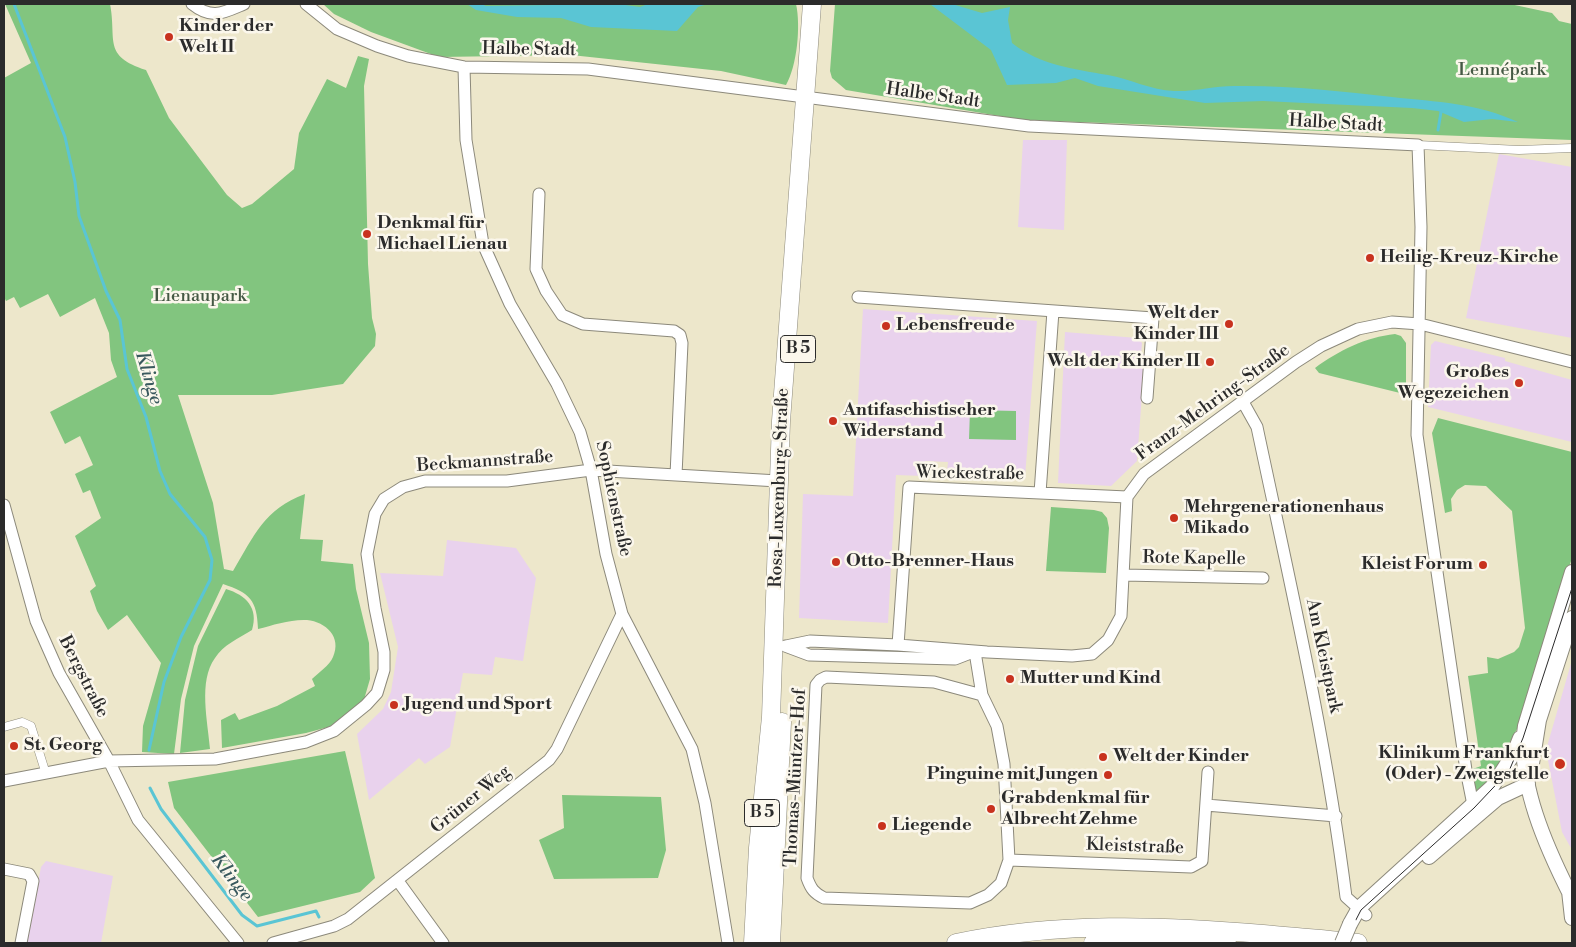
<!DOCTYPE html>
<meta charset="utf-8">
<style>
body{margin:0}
#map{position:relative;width:1576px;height:947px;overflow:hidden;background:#ede7cb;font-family:"Libre Bodoni",serif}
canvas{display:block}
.frame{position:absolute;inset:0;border:5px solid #2b2b2b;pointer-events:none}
</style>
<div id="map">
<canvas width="1576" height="947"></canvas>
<div class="frame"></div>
</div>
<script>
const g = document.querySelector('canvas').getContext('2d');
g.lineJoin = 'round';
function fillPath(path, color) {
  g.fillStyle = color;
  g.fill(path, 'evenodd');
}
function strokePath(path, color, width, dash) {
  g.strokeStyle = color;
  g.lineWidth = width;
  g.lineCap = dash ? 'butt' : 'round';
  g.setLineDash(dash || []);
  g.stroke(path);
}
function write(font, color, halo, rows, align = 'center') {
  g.font = font + ' "Libre Bodoni",serif';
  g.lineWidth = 5;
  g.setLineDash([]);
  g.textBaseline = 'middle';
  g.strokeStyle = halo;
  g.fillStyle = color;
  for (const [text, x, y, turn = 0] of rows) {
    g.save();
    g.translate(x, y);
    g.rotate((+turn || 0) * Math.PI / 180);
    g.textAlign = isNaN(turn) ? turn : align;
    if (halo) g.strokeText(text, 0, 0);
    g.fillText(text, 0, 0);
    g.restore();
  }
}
fillPath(new Path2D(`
 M 1023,140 L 1067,140 L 1064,230 L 1018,227 Z
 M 1499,154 L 1572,167 L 1572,338 L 1466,318 Z
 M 863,309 L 1037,321 L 1025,477 L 947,471 L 948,462 L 925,461 L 924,476 L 896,475 L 888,623 L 799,618 L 803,494 L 853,496 Z
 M 1065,332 L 1137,338 L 1142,343 L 1141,354 L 1145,354 L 1137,461 L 1111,486 L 1058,483 Z
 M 1435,341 L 1505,358 L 1505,361 L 1572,380 L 1572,442 L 1428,407 L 1431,345 Z
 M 447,540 L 516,548 L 536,578 L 523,661 L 495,657 L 492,675 L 463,673 L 450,747 L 425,764 L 419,758 L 369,800 L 357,734 L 383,709 L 391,692 L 398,647 L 380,573 L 443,576 Z
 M 1572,660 L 1572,850 L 1562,832 L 1546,750 Z
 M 46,861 L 113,876 L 101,943 L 26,943 L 41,867 Z`), '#e9d2ed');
fillPath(new Path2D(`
 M 5,4 L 110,4 C 117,40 102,56 146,70 L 169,118 L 227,195 L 242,208 L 252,204 L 294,169 L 299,133 L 327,79 L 346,88 L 358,56 L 369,59 L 364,86 L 368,264 L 372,318 L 376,334 L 375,346 L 343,384 L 272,395 L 178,395 L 213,503 L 224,569 L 233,571 C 254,536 264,509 305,494 L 300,539 L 323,540 L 321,561 L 353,564 L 356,589 L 369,643 L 370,679 L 363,703 L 332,726 L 306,733 L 222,748 L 221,720 L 235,713 L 239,720 L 277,706 L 315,686 L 312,679 C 318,673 330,665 333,657 C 342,637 326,622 307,620 C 291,619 273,625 258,629 C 257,600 250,593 223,584 L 194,646 L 181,699 L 174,754 L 142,752 L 143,726 L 161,663 L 127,615 L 108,630 L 97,611 L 90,591 L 96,586 L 75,536 L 101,518 L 90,490 L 83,493 L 75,474 L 93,465 L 80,436 L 65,444 L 50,412 L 117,377 L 111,360 L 109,333 L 95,298 L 60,317 L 48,294 L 20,308 L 14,297 L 6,301 L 4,297 L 4,78 L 31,63 Z
 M 323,4 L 796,4 C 801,26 797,66 786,85 L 721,71 L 571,55 L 439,57 L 371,32 L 334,14 Z
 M 835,4 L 1510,4 L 1552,13 L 1559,21 L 1572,24 L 1572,140 L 1023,120 L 846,90 L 832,78 L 830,71 Z
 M 1395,334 L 1401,336 L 1406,343 L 1406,387 L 1400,393 L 1319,373 L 1315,368 C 1338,351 1366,337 1395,334 Z
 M 970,410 L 1016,411 L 1016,440 L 969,439 Z
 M 1438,418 L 1572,452 L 1572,558 L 1517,729 L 1492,776 L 1475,794 L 1470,770 L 1481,766 L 1468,676 L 1488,673 L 1487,657 L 1498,659 L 1514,652 L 1519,647 L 1525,628 L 1512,511 L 1486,486 L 1465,485 L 1457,490 L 1451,499 L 1452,511 L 1445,513 L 1432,433 Z
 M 1051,507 L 1094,510 L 1102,512 L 1107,518 L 1109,528 L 1106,573 L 1046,571 Z
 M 226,589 C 246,595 259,608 252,630 C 239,638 223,645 215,658 C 198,681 208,722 210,749 L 180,753 L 185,700 L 198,646 Z
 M 345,751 L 375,878 L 360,892 L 258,917 L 174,808 L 168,782 Z
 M 562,795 L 661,797 L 666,850 L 658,878 L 554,879 L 539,840 L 564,828 Z`), '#82c57f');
fillPath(new Path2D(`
 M 467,4 L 481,4 L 486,6 L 618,4 L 640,7 L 648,4 L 708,4 L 698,7 L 677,31 L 591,27 L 561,18 L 517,17 L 476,10 Z
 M 930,4 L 952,4 L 982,13 L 1010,7 L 1008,20 L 1012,43 C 1040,65 1073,69 1108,75 C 1130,79 1151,90 1174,91 C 1193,92 1214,86 1234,86 C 1287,85 1340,91 1392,97 C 1437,102 1477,103 1518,122 L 1492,119 L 1464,122 L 1438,111 L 1412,108 L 1263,101 L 1205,103 L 1098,86 L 1075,78 L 1056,83 L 1007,85 L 991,50 Z`), '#5ac5d4');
strokePath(new Path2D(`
 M 14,4 L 65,137 L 75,182 L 79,216 L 106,291 L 120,320 L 127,369 L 146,417 L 160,471 L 170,494 L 205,537 L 212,560 L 210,580 L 181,637 L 164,682 L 149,750
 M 1438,130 L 1441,112
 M 150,788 L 161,809 L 242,915 L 257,926 L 316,911 L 319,917`), '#5ac5d4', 3);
const pedestrian = new Path2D(`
 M 1418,145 L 1519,150 L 1572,148
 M 4,727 L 22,722 L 31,726 L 46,774`);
const minor = new Path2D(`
 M 192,4 C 212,20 223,13 244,4
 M 306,4 L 337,29 L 377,46 L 408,56 L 464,67 L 588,69 L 1029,126 L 1418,145 L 1421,227 L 1417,435 L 1466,770 L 1474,810
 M 464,67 L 466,140 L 483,244 L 510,304 L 557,384 L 580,432 L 591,470 L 606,554 L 622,614 L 692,749 L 705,803 L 728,943
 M 539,194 L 536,269 L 546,291 L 562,315 L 583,324 L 674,331 L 680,335 L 682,343 L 676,475
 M 858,297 L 1153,318 L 1147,398
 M 1243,402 L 1257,427 C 1290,583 1326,738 1346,897 L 1366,915
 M 1040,493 L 1053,311
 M 4,505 L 36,621 L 59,673 L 109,761 L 138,820 L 238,943
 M 1124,575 L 1263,578
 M 898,645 L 909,487 L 1127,497
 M 785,646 L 809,655 L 955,659 L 973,652
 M 786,646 L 810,641 L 898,645 L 987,652 L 1072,656 L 1092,654 L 1108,640 L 1121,616 L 1127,497 L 1144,474 L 1296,362 L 1321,346 L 1358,329 L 1392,322 L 1420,324 L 1572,362
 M 975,652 L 982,695 L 997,726 L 1004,764 L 1009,860 L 1001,883 L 988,895 L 970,903 L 824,898 C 814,893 811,889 807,878 L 816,685 L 820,680 L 826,677 L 934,682 L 982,695
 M 4,781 L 109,761 L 215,759 L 306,742 L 334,731 L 366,705 L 377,693 L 384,670 L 384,652 L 375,608 L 367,554 L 375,514 L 384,499 L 403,487 L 425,481 L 507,481 L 591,470 L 778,481
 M 1206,805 L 1336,816
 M 1009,860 L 1191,867 L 1202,861 L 1208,772
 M 4,869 L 29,874 L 33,881 L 21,943
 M 398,881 L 443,943
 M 273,943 L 334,926 L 348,919 L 549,760 L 557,749 L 622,614`);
const tertiary = new Path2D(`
 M 1572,572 L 1525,726 C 1516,781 1547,849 1572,898
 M 1530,776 L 1539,720 L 1572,618
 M 1429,857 L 1498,798 L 1528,784
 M 1569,891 L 1572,918
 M 1350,924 L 1359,908 L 1492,787 L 1514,753 L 1520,738`);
const primary = new Path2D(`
 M 753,943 L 758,848 L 771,717 L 781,421 L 812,4
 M 771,943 L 782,722
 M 956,943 C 1056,922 1162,925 1263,934 C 1295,937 1327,939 1358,943
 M 1093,943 L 1195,940 L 1227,943`);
strokePath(pedestrian, '#8c897b', 9);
strokePath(minor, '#8c897b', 13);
strokePath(tertiary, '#8c897b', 16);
strokePath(primary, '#8c897b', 19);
strokePath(pedestrian, '#fff', 8);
strokePath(minor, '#fff', 11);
strokePath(tertiary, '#fff', 14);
strokePath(primary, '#fff', 18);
strokePath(new Path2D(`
 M 1344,943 L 1361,910 L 1474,808 L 1509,771 L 1523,738 L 1572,588`), '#2b2b2b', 1);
const tertiaryBridge = new Path2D(`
 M 1342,943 L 1350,924`);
strokePath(tertiaryBridge, '#8c897b', 16, []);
strokePath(tertiaryBridge, '#fff', 14);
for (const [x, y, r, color] of [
 [169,37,5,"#c8321e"],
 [367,234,5,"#c8321e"],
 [1370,258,5,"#c8321e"],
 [1229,324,5,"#c8321e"],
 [886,326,5,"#c8321e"],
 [1210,362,5,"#c8321e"],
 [1519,383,5,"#c8321e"],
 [833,421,5,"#c8321e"],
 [1174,518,5,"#c8321e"],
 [836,562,5,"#c8321e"],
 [1483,565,5,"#c8321e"],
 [1010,679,5,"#c8321e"],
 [394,705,5,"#c8321e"],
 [14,746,5,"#c8321e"],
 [1103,757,5,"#c8321e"],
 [1560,764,6,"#c8321e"],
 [1108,775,5,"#c8321e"],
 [991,809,5,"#c8321e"],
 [882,826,5,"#c8321e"]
]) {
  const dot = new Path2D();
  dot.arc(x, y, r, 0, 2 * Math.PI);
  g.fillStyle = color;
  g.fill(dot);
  strokePath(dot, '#fbf7ec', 2);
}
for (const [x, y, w] of [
 [798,349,35],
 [762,813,35]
]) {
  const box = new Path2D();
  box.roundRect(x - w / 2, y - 13.5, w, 27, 4);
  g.fillStyle = '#fbf7ec';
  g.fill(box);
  strokePath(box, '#2b2b2b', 1);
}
write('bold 16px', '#2b2b2b', null, [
 ["B 5",798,349],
 ["B 5",762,813]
]);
write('bold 18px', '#2b2b2b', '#fbf7ec', [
 ["Kinder der",179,27],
 ["Welt II",179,48],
 ["Denkmal für",377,224],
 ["Michael Lienau",377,245],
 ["Heilig-Kreuz-Kirche",1380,258],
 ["Welt der",1219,314,"right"],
 ["Kinder III",1219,335,"right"],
 ["Lebensfreude",896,326],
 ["Welt der Kinder II",1200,362,"right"],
 ["Großes",1509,373,"right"],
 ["Wegezeichen",1509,394,"right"],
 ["Antifaschistischer",843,411],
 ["Widerstand",843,432],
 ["Mehrgenerationenhaus",1184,508],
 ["Mikado",1184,529],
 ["Otto-Brenner-Haus",846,562],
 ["Kleist Forum",1473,565,"right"],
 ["Mutter und Kind",1020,679],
 ["Jugend und Sport",404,705],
 ["St. Georg",24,746],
 ["Klinikum Frankfurt",1549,754,"right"],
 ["(Oder) - Zweigstelle",1549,775,"right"],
 ["Welt der Kinder",1113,757],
 ["Pinguine mit Jungen",1098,775,"right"],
 ["Grabdenkmal für",1001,799],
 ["Albrecht Zehme",1001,820],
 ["Liegende",892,826]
], 'left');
write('18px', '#2b2b2b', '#fbf7ec', [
 ["Halbe Stadt",529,50,1],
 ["Halbe Stadt",933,96,8],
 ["Halbe Stadt",1336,124,3],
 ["Franz-Mehring-Straße",1213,403,-36],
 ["Beckmannstraße",485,462,-4],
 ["Wieckestraße",970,474,1],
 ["Rosa-Luxemburg-Straße",780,488,-88],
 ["Sophienstraße",613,499,78],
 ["Rote Kapelle",1194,559,1],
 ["Am Kleistpark",1323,656,78],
 ["Bergstraße",83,677,63],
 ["Thomas-Müntzer-Hof",796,778,-87],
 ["Grüner Weg",471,800,-39],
 ["Kleiststraße",1135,847,2]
]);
write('18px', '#455944', '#fbf7ec', [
 ["Lennépark",1502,71],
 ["Lienaupark",200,297]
]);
write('italic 19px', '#39595e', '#fbf7ec', [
 ["Klinge",148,378,73],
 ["Klinge",231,878,52]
]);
</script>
